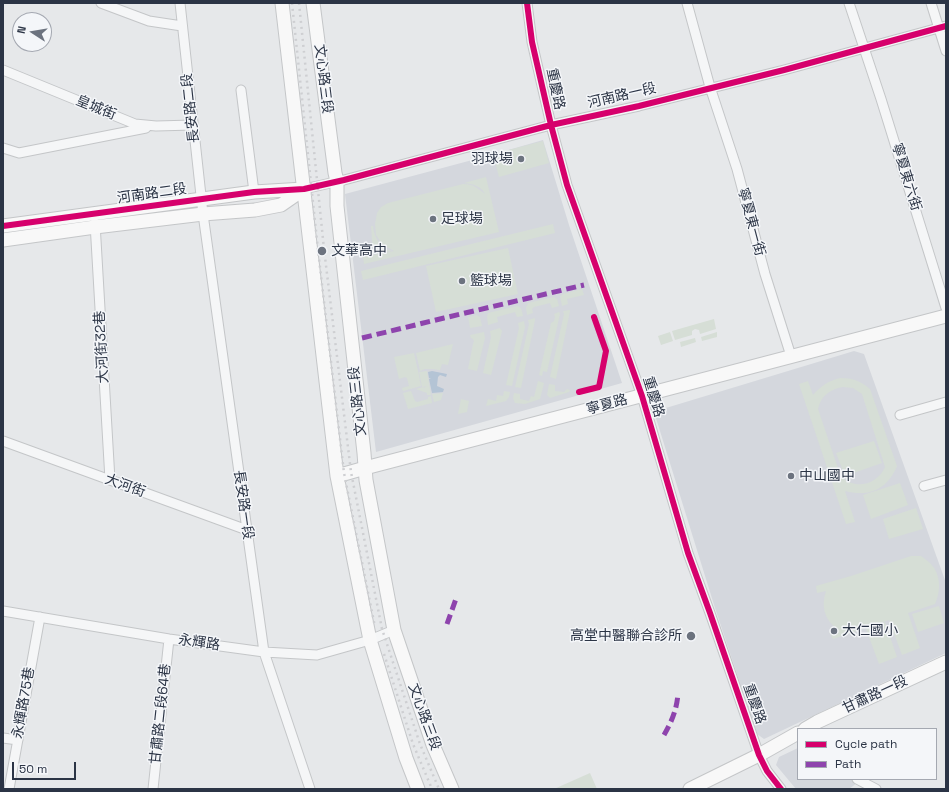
<!DOCTYPE html>
<meta charset="utf-8">
<style>
body{margin:0}
#map{position:relative;width:949px;height:792px;overflow:hidden;background:#e6e8ea;font-family:"Space Grotesk",sans-serif}
canvas{display:block}
.frame{position:absolute;inset:0;border:4px solid #2b3445;pointer-events:none}
.legend{position:absolute;left:797px;top:728px;width:140px;height:52px;box-sizing:border-box;background:#f4f6f9;border:1px solid #a4a8b1;margin:0;padding:5px 7px;list-style:none;font-size:12px;color:#2b3445}
.legend li{display:flex;align-items:center;gap:8px;height:20px}
.legend b{width:20px;border:1px solid #a4a8b1}
.north{position:absolute;left:12px;top:12px;width:40px;height:40px;box-sizing:border-box;background:#f4f6f9;border:1px solid #a4a8b1;border-radius:50%;rotate:282deg;font-size:11px;font-weight:700;line-height:16px;text-align:center;color:#2b3445}
.north::after{content:'';display:block;margin:auto;width:14px;height:18px;background:#6c737f;clip-path:polygon(50% 0,100% 100%,50% 72%,0 100%)}
.scale{position:absolute;left:12px;top:762px;width:64px;height:18px;box-sizing:border-box;border:2px solid #2b3445;border-top:0;padding-left:5px;font-size:12px;line-height:14px;white-space:nowrap;color:#2b3445;-webkit-text-stroke:3px #f4f6f9;paint-order:stroke}
</style>
<div id="map">
<canvas width="949" height="792"></canvas>
<div class="frame"></div>
<ul class="legend">
<li><b style="height:5px;background:#d6006c"></b>Cycle path</li>
<li><b style="height:5px;background:#8e44ad"></b>Path</li>
</ul>
<div class="north">N</div>
<div class="scale">50 m</div>
</div>
<script>
const g = document.querySelector('canvas').getContext('2d');
g.lineJoin = 'round';
function fillPath(path, color) {
  g.fillStyle = color;
  g.fill(path, 'evenodd');
}
function strokePath(path, color, width, dash) {
  g.strokeStyle = color;
  g.lineWidth = width;
  g.lineCap = dash ? 'butt' : 'round';
  g.setLineDash(dash || []);
  g.stroke(path);
}
function write(font, color, halo, rows, align = 'center') {
  g.font = font + ' "Space Grotesk","Noto Sans TC",sans-serif';
  g.lineWidth = 3;
  g.setLineDash([]);
  g.textBaseline = 'middle';
  g.strokeStyle = halo;
  g.fillStyle = color;
  for (const [text, x, y, turn = 0] of rows) {
    g.save();
    g.translate(x, y);
    g.rotate((+turn || 0) * Math.PI / 180);
    g.textAlign = isNaN(turn) ? turn : align;
    if (halo) g.strokeText(text, 0, 0);
    g.fillText(text, 0, 0);
    g.restore();
  }
}
fillPath(new Path2D(`
 M 543,140 L 569,225 L 622,383 L 376,452 L 345,194 L 491,155 Z
 M 854,351 L 864,354 L 946,583 L 946,653 L 764,739 L 757,734 L 715,608 L 655,415 L 656,411 Z
 M 798,748 L 798,779 L 854,779 L 857,783 L 849,789 L 796,789 L 776,765 L 779,757 Z`), '#d4d7dd');
fillPath(new Path2D(`
 M 543,141 L 549,163 L 499,177 L 493,154 Z
 M 486,177 L 499,232 L 364,264 L 363,257 L 394,251 L 385,246 L 380,241 L 376,235 L 375,224 L 377,213 L 381,207 L 388,203 L 463,184 C 474,184 477,188 485,194 C 481,186 473,184 464,183 Z
 M 553,224 L 555,233 L 363,280 L 361,271 Z
 M 371,226 L 373,226 C 374,237 380,248 392,251 L 373,254 Z
 M 508,248 L 518,294 L 436,312 L 426,266 Z
 M 582,289 L 584,295 L 567,299 L 568,304 L 562,306 L 560,296 L 563,294 Z
 M 554,297 L 557,299 L 559,306 L 552,308 L 550,303 L 534,307 L 532,309 L 533,313 L 527,315 L 526,308 L 528,303 Z
 M 517,306 C 522,307 522,311 523,316 L 517,317 L 515,312 L 497,317 L 498,322 L 488,325 L 487,317 L 488,313 Z
 M 570,310 L 570,311 L 556,379 L 550,377 L 564,314 L 563,311 Z
 M 559,312 L 560,314 L 547,372 L 543,371 L 542,376 L 539,375 L 551,323 L 554,321 L 555,317 L 554,314 Z
 M 477,315 L 480,317 L 482,326 L 470,328 L 468,317 Z
 M 535,318 L 535,320 L 521,388 L 515,387 L 529,324 L 528,320 Z
 M 714,319 L 716,329 L 700,334 L 699,330 L 695,329 L 692,331 L 692,335 L 675,340 L 672,331 Z
 M 524,321 L 525,327 L 512,386 L 506,385 L 519,328 L 518,323 Z
 M 500,328 L 502,331 L 491,375 L 483,373 L 491,337 L 490,331 Z
 M 484,332 L 485,338 L 477,371 L 468,369 L 473,344 L 474,341 L 473,339 L 471,338 L 470,335 Z
 M 670,332 L 673,341 L 661,345 L 658,336 Z
 M 717,332 L 717,337 L 702,341 L 701,337 Z
 M 695,338 L 696,342 L 681,347 L 680,342 Z
 M 453,344 L 448,365 L 442,364 L 440,370 L 432,369 L 425,369 L 420,371 L 416,353 Z
 M 414,353 L 420,380 L 419,381 L 420,381 L 421,386 L 403,391 L 402,388 L 409,386 L 407,378 L 405,377 L 399,379 L 394,357 Z
 M 427,371 L 431,395 L 427,395 L 427,393 L 416,389 L 423,387 L 425,388 L 425,387 L 428,386 L 422,387 L 419,372 Z
 M 840,378 C 852,378 861,381 870,389 L 897,466 C 887,490 869,497 845,491 L 855,522 L 846,524 L 799,384 L 808,381 L 813,395 C 821,386 828,381 840,378 ZM 843,387 L 853,388 L 862,394 L 885,467 C 877,485 856,490 841,477 L 818,409 C 821,396 830,389 843,387 Z
 M 538,381 L 544,383 L 540,399 L 525,404 L 515,403 L 513,398 L 514,393 L 520,394 L 520,399 L 529,401 L 531,396 L 534,397 Z
 M 549,384 L 555,385 L 555,391 L 564,392 L 567,389 L 570,390 L 569,392 L 550,398 L 547,395 Z
 M 411,391 L 415,401 L 417,402 L 428,399 L 428,397 L 431,396 L 432,403 L 408,409 L 403,393 Z
 M 504,391 L 510,392 L 509,397 L 506,401 L 486,406 L 488,399 L 496,401 L 497,395 L 503,396 Z
 M 443,393 L 441,400 L 434,402 L 432,394 Z
 M 461,399 L 469,401 L 467,412 L 458,414 Z
 M 874,441 L 882,463 L 845,476 L 836,453 Z
 M 900,483 L 908,505 L 871,519 L 863,495 Z
 M 916,508 L 923,529 L 889,539 L 883,519 Z
 M 911,556 L 921,556 C 924,558 928,561 931,564 C 941,575 941,591 935,604 L 908,613 L 920,648 L 902,655 L 889,620 L 833,639 L 829,632 L 837,629 C 824,619 821,606 826,591 L 817,593 L 816,586 L 851,576 Z
 M 939,606 L 944,623 L 918,632 L 912,614 Z
 M 885,622 L 897,657 L 879,664 L 866,629 Z
 M 590,773 L 597,789 L 554,789 Z`), '#d6ded6');
fillPath(new Path2D(`
 M 432,371 L 447,374 L 446,377 L 440,375 L 438,377 L 437,386 L 444,389 L 443,392 L 432,393 L 429,379 L 431,378 L 429,378 L 428,372 Z`), '#b4c4d5');
const street = new Path2D(`
 M 101,3 L 149,21 L 182,26
 M 180,3 L 203,214 L 264,652 L 310,789
 M 527,3 L 532,42 L 551,125 L 567,185 L 642,396 L 688,553 L 710,613 L 759,755 L 767,771 L 781,789
 M 687,3 L 710,87 L 737,169 L 765,274 L 791,356
 M 849,3 L 881,99 L 946,308
 M 931,3 L 946,51
 M 3,70 L 135,124 L 156,126 L 193,125
 M 241,90 L 254,192
 M 3,148 L 19,153 L 146,128
 M 304,189 L 344,180 L 551,125 L 639,106 L 784,70 L 946,26
 M 95,223 L 110,480
 M 900,415 L 946,402
 M 3,441 L 247,530
 M 924,486 L 946,480
 M 3,611 L 169,639 L 264,652 L 317,655 L 370,640 L 394,630
 M 3,738 L 18,740
 M 857,779 L 876,789
 M 9,789 L 40,617
 M 153,789 L 169,639`);
const secondary = new Path2D(`
 M 282,3 L 337,476 L 370,640 L 406,758 L 418,789
 M 313,3 L 335,173 L 337,181 L 337,206 L 364,453 L 366,480 L 394,630 L 433,745 L 452,789
 M 3,226 L 254,192 L 304,189
 M 3,240 L 95,227 L 203,214 L 255,210 L 281,205 L 304,189
 M 337,476 L 365,468 L 946,316
 M 805,729 L 817,722 L 946,662
 M 690,789 L 759,755 L 798,733`);
strokePath(street, '#c4c6c8', 11);
strokePath(secondary, '#c4c6c8', 15);
strokePath(street, '#f5f6f7', 9);
strokePath(secondary, '#f8f8f8', 13);
strokePath(new Path2D(`
 M 292,3 L 318,250 L 344,473 L 375,627
 M 299,3 L 324,249 L 351,472 L 382,629 L 420,744 L 439,789
 M 384,654 L 413,744 L 432,789`), '#cecfd2', 2.5, [2, 4]);
strokePath(new Path2D(`
 M 362,338 L 444,318 L 584,285
 M 447,624 L 457,596
 M 664,735 C 672,721 677,709 678,693`), '#8e44ad', 5, [10, 5]);
strokePath(new Path2D(`
 M 527,3 L 532,42 L 551,125 L 567,185 L 642,396 L 688,553 L 710,613 L 759,755 L 767,771 L 781,789
 M 3,226 L 254,192 L 304,189 L 344,180 L 551,125 L 639,106 L 784,70 L 946,26
 M 579,392 L 599,387 L 606,351 L 594,317`), '#d6006c', 6);
for (const [x, y, r, color] of [
 [521,159,4,"#6c737f"],
 [433,219,4,"#6c737f"],
 [322,251,5,"#6c737f"],
 [462,281,4,"#6c737f"],
 [791,476,4,"#6c737f"],
 [834,631,4,"#6c737f"],
 [691,636,5,"#6c737f"]
]) {
  const dot = new Path2D();
  dot.arc(x, y, r, 0, 2 * Math.PI);
  g.fillStyle = color;
  g.fill(dot);
  strokePath(dot, '#f4f6f9', 1.5);
}
write('14px', '#2b3445', '#f4f6f9', [
 ["文心路三段",323,79,83],
 ["重慶路",555,89,78],
 ["河南路一段",622,96,-13],
 ["皇城街",96,108,22],
 ["長安路二段",191,108,-96],
 ["寧夏東六街",906,177,73],
 ["河南路二段",152,194,-8],
 ["寧夏東一街",751,222,75],
 ["大河街32巷",102,347,-93],
 ["重慶路",653,397,73],
 ["文心路三段",358,401,-96],
 ["寧夏路",607,405,-15],
 ["大河街",125,486,20],
 ["長安路一段",243,505,82],
 ["永輝路",199,643,8],
 ["甘肅路一段",875,695,-25],
 ["永輝路75巷",24,703,-80],
 ["重慶路",754,704,71],
 ["甘肅路二段64巷",161,714,-84],
 ["文心路三段",424,717,70]
]);
write('14px', '#2b3445', '#f4f6f9', [
 ["羽球場",513,159,"right"],
 ["足球場",441,219],
 ["文華高中",331,251],
 ["籃球場",470,281],
 ["中山國中",799,476],
 ["大仁國小",842,631],
 ["高堂中醫聯合診所",682,636,"right"]
], 'left');
</script>
